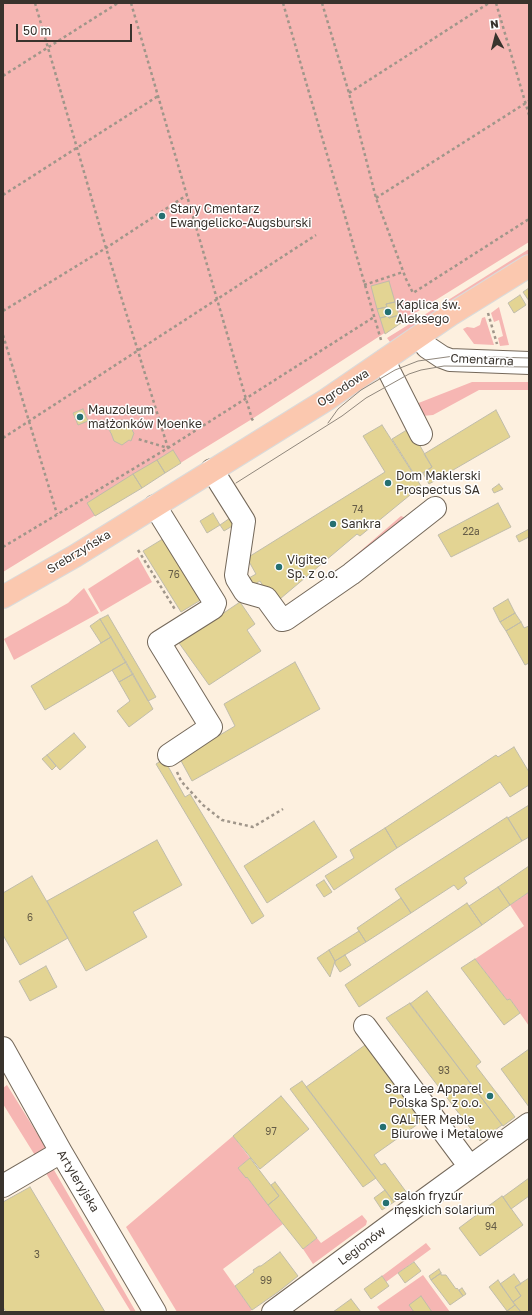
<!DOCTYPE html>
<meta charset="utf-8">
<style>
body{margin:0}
#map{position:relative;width:532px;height:1315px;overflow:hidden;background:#fdf0df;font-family:"Golos Text",sans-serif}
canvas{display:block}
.frame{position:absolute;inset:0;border:4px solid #39332d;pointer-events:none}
.north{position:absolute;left:476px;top:16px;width:40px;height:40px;-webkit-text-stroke:3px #fff;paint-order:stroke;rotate:353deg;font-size:11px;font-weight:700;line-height:16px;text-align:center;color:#39332d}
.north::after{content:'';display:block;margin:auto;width:14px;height:18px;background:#39332d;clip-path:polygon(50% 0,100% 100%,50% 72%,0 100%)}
.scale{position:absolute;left:16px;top:24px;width:116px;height:18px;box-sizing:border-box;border:2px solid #39332d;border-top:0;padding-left:5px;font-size:12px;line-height:14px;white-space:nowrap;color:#39332d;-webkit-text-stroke:3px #fff;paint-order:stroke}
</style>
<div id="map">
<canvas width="532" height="1315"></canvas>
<div class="frame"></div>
<div class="north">N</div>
<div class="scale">50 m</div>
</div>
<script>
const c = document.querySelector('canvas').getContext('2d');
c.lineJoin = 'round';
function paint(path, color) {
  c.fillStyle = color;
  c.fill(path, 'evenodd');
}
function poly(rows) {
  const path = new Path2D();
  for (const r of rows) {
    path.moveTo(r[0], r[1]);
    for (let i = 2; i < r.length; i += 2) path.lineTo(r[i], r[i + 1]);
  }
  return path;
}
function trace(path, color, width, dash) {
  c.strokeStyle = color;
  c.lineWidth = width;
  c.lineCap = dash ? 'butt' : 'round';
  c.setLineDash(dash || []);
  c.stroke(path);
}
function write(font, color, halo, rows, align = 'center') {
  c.font = font + ' "Golos Text",sans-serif';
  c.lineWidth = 3;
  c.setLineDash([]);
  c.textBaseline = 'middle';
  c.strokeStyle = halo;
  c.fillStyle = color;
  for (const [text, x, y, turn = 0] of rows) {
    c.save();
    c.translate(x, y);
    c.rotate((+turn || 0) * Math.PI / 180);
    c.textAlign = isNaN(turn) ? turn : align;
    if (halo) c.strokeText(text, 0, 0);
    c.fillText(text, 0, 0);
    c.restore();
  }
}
const green = poly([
 [3,3,529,3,529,242,423,308,252,419,3,572],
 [529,249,529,257,449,308,445,302],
 [437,307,440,313,394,343,390,342,387,338],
 [499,307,509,345,500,346,498,338,503,336,499,320,494,322,491,313],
 [485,317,494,345,474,344,463,329,467,327,474,328,480,325,482,318],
 [472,382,529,382,529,390,479,390,433,415,422,416,416,404],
 [401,516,406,518,343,566],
 [138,557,152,582,101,612,88,589],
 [84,588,99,613,14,660,4,639,68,603],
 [529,892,529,1026,510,999,507,1000,475,959,524,926,510,905],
 [7,1085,45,1146,45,1150,36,1157,3,1104,3,1088],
 [233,1136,250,1158,238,1168,247,1177,283,1224,223,1269,252,1310,248,1312,177,1312,126,1227],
 [44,1170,54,1170,136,1312,131,1312],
 [362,1215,367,1221,366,1225,313,1264,303,1249,317,1238,321,1243],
 [426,1243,431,1249,386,1282,382,1276],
 [423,1275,450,1312,381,1312,377,1307]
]);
const building = poly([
 [389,281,395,302,386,304,387,307,377,309,371,286,389,281],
 [529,288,529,301,523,292,529,288],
 [520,295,526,305,514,313,508,303,520,295],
 [395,302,399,315,389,318,388,316,380,318,377,309,387,307,386,304,395,302],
 [399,315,401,323,385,334,380,318,388,316,389,318,399,315],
 [83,409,88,421,78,425,73,413,83,409],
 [496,410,510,437,429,484,423,473,432,467,424,454,496,410],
 [122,420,130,423,133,432,134,433,131,441,129,440,122,445,114,441,111,433,110,432,110,430,106,429,108,424,112,425,113,424,114,424,122,420],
 [382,425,421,486,360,536,357,534,274,604,260,581,253,585,249,578,256,574,247,558,385,472,363,436,382,425],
 [410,428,432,467,416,477,392,439,410,428],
 [173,450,181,463,165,473,157,460,173,450],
 [157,460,165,473,142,488,133,474,157,460],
 [133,474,142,488,95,516,87,503,133,474],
 [499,484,503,489,494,493,492,489,499,484],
 [498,503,511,527,451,557,438,535,498,503],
 [213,513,220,525,207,533,200,521,213,513],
 [230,518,234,525,224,531,220,525,230,518],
 [529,529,529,537,519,542,516,536,529,529],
 [166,537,204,598,181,612,143,551,166,537],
 [508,599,515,613,500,622,493,608,508,599],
 [240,602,255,624,247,630,261,651,209,685,179,643,240,602],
 [515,613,521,622,506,631,500,622,515,613],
 [108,615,156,697,148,701,100,619,108,615],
 [100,619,111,637,101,643,90,626,100,619],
 [521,622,524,628,529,626,529,663,525,665,506,631,521,622],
 [111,637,126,662,45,710,31,686,111,637],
 [126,662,133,674,119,682,112,670,126,662],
 [295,662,320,709,192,781,180,759,235,726,224,704,295,662],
 [133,674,153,709,129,727,117,711,130,701,119,682,133,674],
 [74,733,86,747,60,770,47,755,74,733],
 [514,747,529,772,529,785,510,797,500,782,397,848,385,828,496,755,498,757,514,747],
 [47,755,56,766,52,770,42,759,47,755],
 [164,759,185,797,190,794,264,916,252,924,156,764,164,759],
 [529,805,529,837,522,841,508,818,529,805],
 [507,817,522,841,464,878,467,883,458,890,454,885,411,913,395,889,507,817],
 [314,821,337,857,267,903,244,866,314,821],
 [385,828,397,848,334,890,325,876,354,858,350,850,385,828],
 [157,840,182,885,133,912,147,937,86,971,47,901,157,840],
 [529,866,529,892,510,905,498,887,529,866],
 [32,876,68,938,20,965,3,935,3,893,32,876],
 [324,880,332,892,324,897,316,885,324,880],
 [498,887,510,905,482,925,469,906,498,887],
 [401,898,411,913,366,942,357,928,401,898],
 [467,903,482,925,359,1007,345,985,467,903],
 [359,931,366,942,335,961,329,950,359,931],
 [329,950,335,961,330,977,317,958,329,950],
 [345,955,351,965,340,972,335,964,335,961,345,955],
 [475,959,507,1000,510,999,520,1013,504,1025,461,968,475,959],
 [46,966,57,987,30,1001,19,981,46,966],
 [427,991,481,1062,476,1066,515,1117,503,1126,410,1004,427,991],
 [410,1003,502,1125,480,1141,386,1018,410,1003],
 [368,1043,425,1119,374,1155,381,1165,385,1163,407,1193,394,1202,306,1087,368,1043],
 [529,1049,529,1107,501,1069,529,1049],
 [302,1081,376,1178,363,1187,290,1089,302,1081],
 [281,1096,309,1129,260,1169,233,1136,281,1096],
 [250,1158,279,1196,268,1205,247,1177,246,1178,238,1168,250,1158],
 [529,1178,529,1196,511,1209,503,1197,529,1178],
 [275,1182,317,1238,303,1249,268,1205,279,1196,271,1185,275,1182],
 [30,1187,105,1312,6,1312,3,1307,3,1202,30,1187],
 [385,1190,394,1202,382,1210,374,1198,385,1190],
 [502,1196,523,1225,480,1256,459,1228,502,1196],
 [280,1252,298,1276,278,1292,252,1310,235,1286,254,1272,253,1270,259,1266,261,1266,280,1252],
 [414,1262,421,1271,405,1283,398,1273,414,1262],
 [439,1269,441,1273,431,1280,429,1276,439,1269],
 [441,1273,441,1275,446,1275,456,1289,457,1288,463,1296,450,1305,431,1280,441,1273],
 [514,1274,521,1284,515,1287,521,1296,513,1302,500,1284,514,1274],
 [382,1276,389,1286,371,1299,364,1289,382,1276],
 [529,1278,529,1312,521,1312,513,1302,521,1296,515,1287,529,1278],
 [498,1280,515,1305,507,1311,489,1287,498,1280],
 [462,1288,466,1294,463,1296,459,1290,462,1288],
 [421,1296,432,1312,414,1312,409,1305,421,1296],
 [351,1299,361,1312,333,1312,351,1299],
 [515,1305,521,1312,506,1312,507,1311,515,1305]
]);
const path = poly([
 [35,3,106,248,168,448,138,439],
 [131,3,246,399,252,419,254,422],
 [283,3,381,340],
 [322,3,349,93,376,198,406,279,413,293,529,219],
 [496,3,529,115],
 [3,76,118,3],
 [349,93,489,3],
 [3,195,158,96],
 [376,198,529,101],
 [364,285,403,272],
 [3,311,106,248,187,195],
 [488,313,497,344],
 [3,335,57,514],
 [3,438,316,235],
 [3,547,168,448,374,317],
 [138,550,176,611],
 [177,772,181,781,203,805,222,820,253,827,283,809]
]);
const minor = poly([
 [419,337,427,347,442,357,450,360,529,363],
 [384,361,421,434],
 [212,470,244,521,236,575,237,579,245,592,266,598,282,620,286,619,351,574,435,508],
 [155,506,215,603,213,608,159,642,211,727,169,755],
 [365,1026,470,1167],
 [3,1048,61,1152,155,1312],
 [3,1186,61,1152],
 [273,1312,423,1201,529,1124]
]);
const major = poly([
 [3,597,75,556,326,400,450,315,529,266]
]);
const tram = poly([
 [328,423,338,409,361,390,395,370,418,361,454,356,529,358],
 [236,483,342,416,366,398,409,374,421,370,444,366,529,367]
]);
const markers = [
 [162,216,4,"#257071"],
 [388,312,4,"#257071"],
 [80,417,4,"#257071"],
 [388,483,4,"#257071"],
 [333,524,4,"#257071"],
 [279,567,4,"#257071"],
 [490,1096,4,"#257071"],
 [383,1127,4,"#257071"],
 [386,1203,4,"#257071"]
];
const numberNames = [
 ["74",358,510],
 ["22a",471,532],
 ["76",174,575],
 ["6",30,918],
 ["93",444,1071],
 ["97",271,1132],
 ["94",491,1227],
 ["3",37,1255],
 ["99",266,1281]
];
const poiNames = [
 ["Stary Cmentarz",170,209],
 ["Ewangelicko-Augsburski",170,223],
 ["Kaplica św.",396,305],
 ["Aleksego",396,319],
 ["Mauzoleum",88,410],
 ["małżonków Moenke",88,424],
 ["Dom Maklerski",396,476],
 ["Prospectus SA",396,490],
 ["Sankra",341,524],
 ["Vigitec",287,560],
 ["Sp. z o.o.",287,574],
 ["Sara Lee Apparel",482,1089,"right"],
 ["Polska Sp. z o.o.",482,1103,"right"],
 ["GALTER Meble",391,1120],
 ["Biurowe i Metalowe",391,1134],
 ["salon fryzur",394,1196],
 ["męskich solarium",394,1210]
];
const streetNames = [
 ["Cmentarna",482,360,3],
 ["Ogrodowa",343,388,-33],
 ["Srebrzyńska",79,552,-31],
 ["Artyleryjska",78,1181,59],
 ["Legionów",362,1246,-37]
];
paint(green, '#f6b6b3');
paint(building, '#e3d493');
trace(building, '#c0bcaa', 1);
trace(minor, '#74685a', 24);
trace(major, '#dbdad9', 24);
trace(path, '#a0968a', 2.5, [3, 3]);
trace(minor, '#fff', 22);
trace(major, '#fbc8af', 22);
trace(tram, '#90877c', 1);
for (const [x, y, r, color] of markers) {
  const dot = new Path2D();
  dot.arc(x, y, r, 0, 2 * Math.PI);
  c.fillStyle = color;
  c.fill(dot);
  trace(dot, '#fff', 1.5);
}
write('10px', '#645b46', null, numberNames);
write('12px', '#39332d', '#fff', poiNames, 'left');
write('12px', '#39332d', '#fff', streetNames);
</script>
